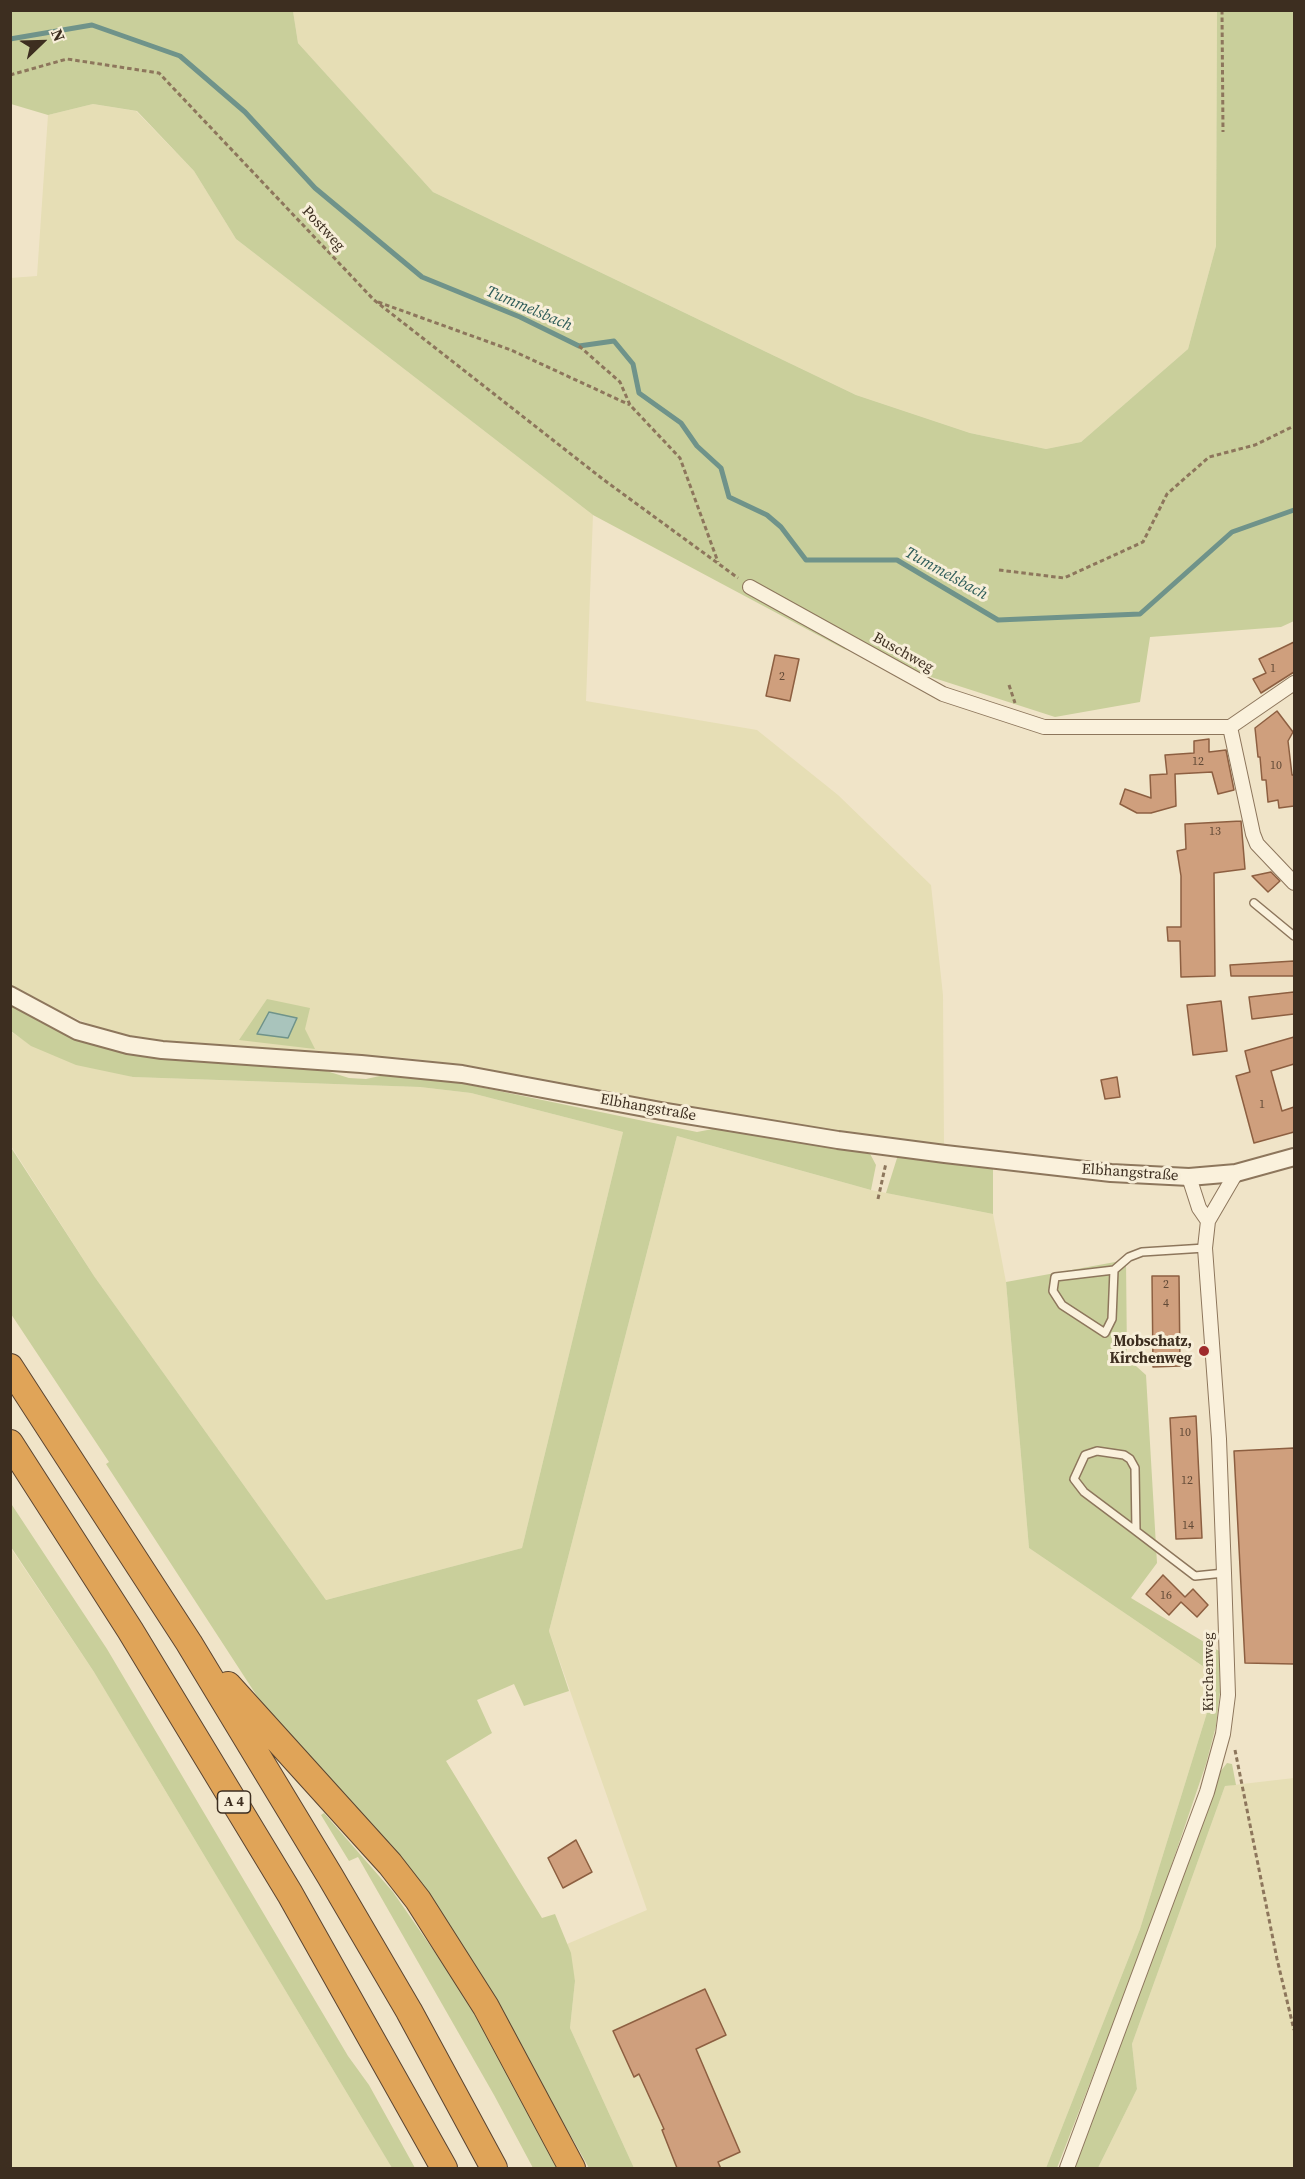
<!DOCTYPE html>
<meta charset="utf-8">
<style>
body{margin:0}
#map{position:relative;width:1305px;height:2179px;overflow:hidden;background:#f0e4c8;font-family:"Source Serif 4",serif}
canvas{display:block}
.frame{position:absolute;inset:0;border:12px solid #3d2e20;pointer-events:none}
.north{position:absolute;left:12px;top:12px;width:60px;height:60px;-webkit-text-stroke:4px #f7eed8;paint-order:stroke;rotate:67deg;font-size:16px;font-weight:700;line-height:24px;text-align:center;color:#3d2e20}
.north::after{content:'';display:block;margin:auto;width:21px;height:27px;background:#3d2e20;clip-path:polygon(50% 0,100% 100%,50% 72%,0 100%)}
</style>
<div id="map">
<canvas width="1305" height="2179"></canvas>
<div class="frame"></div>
<div class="north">N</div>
</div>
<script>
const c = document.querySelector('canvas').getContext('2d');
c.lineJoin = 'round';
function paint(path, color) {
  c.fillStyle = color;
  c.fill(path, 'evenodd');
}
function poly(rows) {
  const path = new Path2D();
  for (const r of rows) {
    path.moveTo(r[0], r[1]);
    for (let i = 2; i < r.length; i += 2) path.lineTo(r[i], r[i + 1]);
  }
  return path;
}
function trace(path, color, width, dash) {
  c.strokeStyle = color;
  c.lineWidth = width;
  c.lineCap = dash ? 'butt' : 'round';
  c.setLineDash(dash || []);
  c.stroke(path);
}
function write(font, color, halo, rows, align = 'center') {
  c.font = font + ' "Source Serif 4",serif';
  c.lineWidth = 6;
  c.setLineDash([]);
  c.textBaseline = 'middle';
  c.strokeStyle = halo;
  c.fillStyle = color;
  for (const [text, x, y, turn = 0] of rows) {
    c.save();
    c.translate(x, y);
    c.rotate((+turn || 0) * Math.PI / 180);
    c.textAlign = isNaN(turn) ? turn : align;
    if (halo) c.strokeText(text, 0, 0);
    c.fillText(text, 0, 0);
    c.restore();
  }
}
const farmland = poly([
 [293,11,1217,11,1216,246,1188,349,1081,442,1046,449,970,433,856,395,433,192,298,43],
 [93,104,136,111,194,171,236,239,593,515,586,701,757,730,838,795,931,885,943,995,944,1146,836,1133,455,1064,405,1058,165,1043,128,1037,98,1028,41,1003,11,985,10,278,37,276,48,115],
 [10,1031,31,1045,133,1077,420,1087,471,1093,623,1132,522,1548,326,1600,94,1276,11,1146],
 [677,1136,871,1190,993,1214,1006,1282,1029,1548,1207,1669,1214,1690,1140,1929,1046,2168,634,2168,570,2028,575,1981,567,1944,647,1910,549,1631],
 [10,1547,94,1672,392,2168,11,2168],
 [1294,1778,1294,2168,1098,2168,1137,2089,1132,2044,1225,1786]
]);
const green = poly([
 [10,11,293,11,298,43,433,192,856,395,970,433,1046,449,1081,442,1188,349,1216,246,1217,11,1294,11,1294,621,1281,627,1150,637,1140,702,1055,717,844,649,593,515,236,239,194,171,137,111,93,104,48,115,11,104],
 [267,999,310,1008,305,1029,315,1049,239,1040],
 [11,1003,40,1022,80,1039,161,1059,317,1068,349,1078,366,1079,389,1074,431,1077,697,1132,718,1128,868,1150,876,1165,871,1190,677,1136,549,1631,569,1691,524,1706,514,1684,477,1700,492,1733,446,1761,542,1918,555,1914,571,1953,575,1981,570,2028,634,2168,589,2168,467,1953,465,1954,268,1713,106,1464,109,1462,11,1314,10,1146,94,1276,326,1600,522,1548,623,1132,471,1093,420,1087,133,1077,76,1065,31,1046,11,1031],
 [898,1155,993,1166,993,1214,886,1193],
 [1126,1260,1127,1358,1146,1375,1157,1563,1131,1598,1219,1651,1220,1692,1216,1726,1206,1764,1149,1931,1057,2168,1046,2168,1140,1929,1214,1690,1207,1669,1029,1548,1006,1282],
 [10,1502,107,1649,348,2056,369,2085,415,2168,392,2168,94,1672,11,1547],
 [1227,1763,1232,1764,1236,1785,1225,1786,1132,2044,1137,2089,1098,2168,1075,2168,1220,1772],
 [324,1813,393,1892,477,2013,560,2168,533,2168,494,2095,358,1857,349,1861,321,1815]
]);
const water = poly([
 [269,1012,297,1018,288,1038,257,1034,269,1012]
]);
const stream = poly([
 [10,39,92,25,180,56,245,112,315,188,422,277,520,317,579,346,614,341,633,364,639,393,681,423,697,446,721,468,729,497,767,515,781,527,806,560,897,560,998,620,1140,614,1232,532,1294,510]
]);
const building = poly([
 [1294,642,1294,672,1261,693,1253,679,1266,673,1259,659,1294,642],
 [775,655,799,659,790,701,766,696,775,655],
 [1277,711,1293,732,1288,741,1292,775,1294,775,1294,806,1279,808,1278,800,1268,802,1266,780,1262,780,1260,757,1258,757,1255,728,1277,711],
 [1209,739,1209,752,1226,750,1234,790,1218,794,1212,772,1175,774,1176,806,1151,813,1137,813,1120,804,1125,789,1151,798,1150,775,1167,774,1165,755,1194,753,1194,741,1209,739],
 [1241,821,1245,869,1214,873,1215,976,1181,977,1180,941,1168,941,1167,927,1181,927,1181,876,1177,851,1186,849,1185,824,1241,821],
 [1271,872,1280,881,1268,892,1252,876,1271,872],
 [1294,961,1294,976,1231,976,1230,965,1294,961],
 [1294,992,1294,1014,1252,1019,1249,997,1294,992],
 [1221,1001,1227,1051,1193,1055,1187,1005,1221,1001],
 [1294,1037,1294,1064,1271,1071,1282,1111,1294,1107,1294,1132,1254,1143,1236,1076,1250,1072,1245,1051,1294,1037],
 [1117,1077,1120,1097,1105,1099,1101,1080,1117,1077],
 [1152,1276,1179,1276,1180,1366,1153,1367,1152,1276],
 [1196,1416,1202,1538,1176,1539,1170,1418,1196,1416],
 [1294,1448,1294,1664,1245,1663,1234,1451,1294,1448],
 [1163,1575,1185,1597,1193,1589,1208,1605,1197,1617,1181,1602,1169,1615,1146,1594,1163,1575],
 [576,1840,592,1872,563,1888,548,1858,576,1840],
 [705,1989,726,2035,696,2049,740,2152,718,2162,721,2169,677,2168,662,2130,664,2129,639,2074,634,2077,613,2031,705,1989]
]);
const path = poly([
 [1222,10,1223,132],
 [10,75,67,59,159,73,374,300,604,480,738,578],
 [378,302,511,350,630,405],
 [579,346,620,382,630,405,680,458,718,562],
 [999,570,1064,578,1143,542,1167,494,1209,457,1255,445,1294,426],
 [1009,685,1015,703],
 [878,1199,886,1163],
 [1235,1750,1277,1959,1294,2030]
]);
const service = poly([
 [1254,903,1294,936],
 [1114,1270,1112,1319,1105,1333,1062,1305,1053,1291,1055,1277,1114,1270,1129,1257,1142,1252,1205,1248],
 [1136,1531,1084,1492,1074,1479,1085,1455,1097,1451,1124,1455,1130,1459,1135,1468,1136,1531,1195,1576,1224,1573]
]);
const minor = poly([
 [750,587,943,694,1044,727,1230,727,1294,683],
 [1230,727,1253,834,1257,844,1294,883],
 [1189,1177,1199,1208,1208,1221],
 [1067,2168,1207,1792,1223,1734,1228,1695,1224,1573,1219,1439,1205,1248,1208,1221,1236,1173]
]);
const tertiary = poly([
 [10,995,77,1031,128,1045,162,1050,361,1064,462,1074,661,1111,838,1140,945,1154,1111,1173,1189,1177,1236,1173,1294,1157]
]);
const motorway = poly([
 [10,1367,189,1643,330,1876,409,2011,494,2168],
 [10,1443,130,1630,290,1894,444,2168],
 [228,1685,390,1864,418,1900,486,2007,572,2168]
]);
const markers = [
 [1204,1351,6,"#9e2a2b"]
];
const numberNames = [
 ["1",1273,669],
 ["2",782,677],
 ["12",1198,762],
 ["10",1276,766],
 ["13",1215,832],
 ["1",1262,1105],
 ["2",1166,1285],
 ["4",1166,1304],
 ["10",1185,1433],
 ["12",1187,1481],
 ["14",1188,1526],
 ["16",1166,1596]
];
const shields = [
 [234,1802,33]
];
const shieldNames = [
 ["A 4",234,1802]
];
const streetNames = [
 ["Postweg",323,229,47],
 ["Buschweg",903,653,29],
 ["Elbhangstraße",648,1108,10],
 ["Elbhangstraße",1130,1173,4],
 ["Kirchenweg",1209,1672,-90]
];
const poiNames = [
 ["Mobschatz,",1192,1342],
 ["Kirchenweg",1192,1359]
];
const waterNames = [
 ["Tummelsbach",529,309,23],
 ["Tummelsbach",946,574,29]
];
paint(farmland, '#e6deb5');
paint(green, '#c9cf9b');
paint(water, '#a9c4bc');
trace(water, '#6f938a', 1.5);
trace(stream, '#6f938a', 5);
paint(building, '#cf9f7d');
trace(building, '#8d5f41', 1.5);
trace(service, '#8d765c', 10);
trace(minor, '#8d765c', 16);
trace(tertiary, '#8d765c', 20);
trace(motorway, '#5b4430', 28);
trace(path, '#8d765c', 3, [4.5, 3]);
trace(service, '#faf1dc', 7);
trace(minor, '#faf1dc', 14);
trace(tertiary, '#faf1dc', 16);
trace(motorway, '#e0a458', 26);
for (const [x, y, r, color] of markers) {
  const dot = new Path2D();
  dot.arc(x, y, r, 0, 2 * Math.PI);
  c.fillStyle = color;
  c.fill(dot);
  trace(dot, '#f7eed8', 2);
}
write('12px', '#624a37', null, numberNames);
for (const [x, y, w] of shields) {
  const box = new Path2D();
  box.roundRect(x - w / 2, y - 11, w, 22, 4.5);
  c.fillStyle = '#f7eed8';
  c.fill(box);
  trace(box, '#3d2e20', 1.5);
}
write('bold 14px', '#3d2e20', null, shieldNames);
write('15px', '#3d2e20', '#f7eed8', streetNames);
write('bold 15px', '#3d2e20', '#f7eed8', poiNames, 'right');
write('italic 16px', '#2f5d5a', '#f7eed8', waterNames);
</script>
